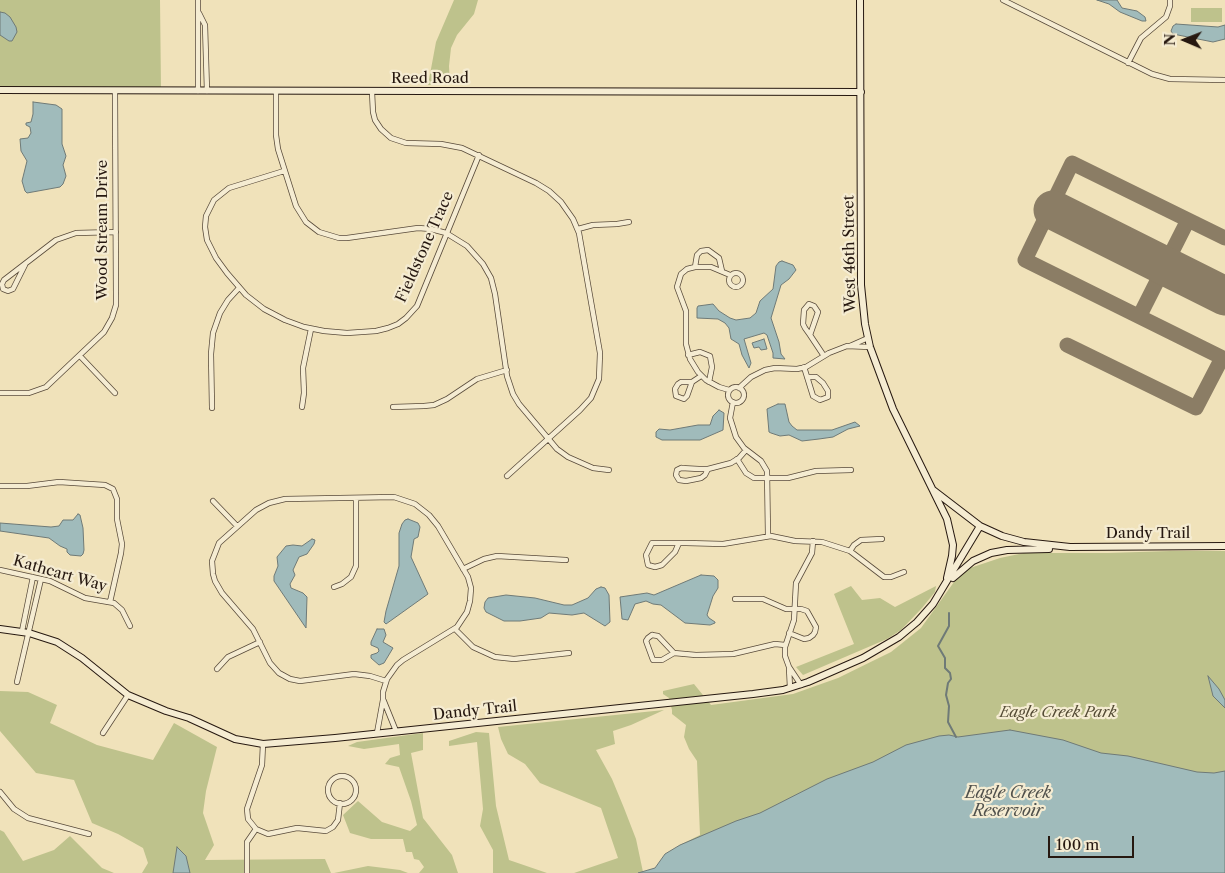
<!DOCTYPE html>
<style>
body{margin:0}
#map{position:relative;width:1225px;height:873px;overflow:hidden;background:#f0e2ba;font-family:"Libre Caslon Text",serif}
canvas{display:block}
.north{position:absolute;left:1160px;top:15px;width:50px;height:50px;-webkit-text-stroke:4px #f5ecd2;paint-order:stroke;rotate:271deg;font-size:14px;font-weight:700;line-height:20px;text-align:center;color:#261810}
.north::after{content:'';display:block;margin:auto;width:18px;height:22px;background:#261810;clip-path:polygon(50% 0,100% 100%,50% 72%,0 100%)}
.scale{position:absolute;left:1048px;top:836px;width:86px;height:22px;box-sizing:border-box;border:2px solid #261810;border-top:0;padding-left:6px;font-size:15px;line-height:18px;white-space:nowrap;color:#261810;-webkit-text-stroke:4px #f5ecd2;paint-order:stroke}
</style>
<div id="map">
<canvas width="1225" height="873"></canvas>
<div class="north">N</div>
<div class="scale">100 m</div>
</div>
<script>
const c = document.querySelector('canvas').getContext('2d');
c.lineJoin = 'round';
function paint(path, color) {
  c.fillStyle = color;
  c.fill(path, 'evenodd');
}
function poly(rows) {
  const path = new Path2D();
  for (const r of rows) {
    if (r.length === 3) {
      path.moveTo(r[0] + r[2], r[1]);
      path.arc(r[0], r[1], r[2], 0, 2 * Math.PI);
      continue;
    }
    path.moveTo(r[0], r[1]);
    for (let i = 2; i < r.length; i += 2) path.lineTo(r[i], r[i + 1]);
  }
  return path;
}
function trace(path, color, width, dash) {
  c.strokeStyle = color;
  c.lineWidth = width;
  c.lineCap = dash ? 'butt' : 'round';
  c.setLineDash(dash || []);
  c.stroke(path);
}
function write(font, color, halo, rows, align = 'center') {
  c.font = font + ' "Libre Caslon Text",serif';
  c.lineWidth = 4.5;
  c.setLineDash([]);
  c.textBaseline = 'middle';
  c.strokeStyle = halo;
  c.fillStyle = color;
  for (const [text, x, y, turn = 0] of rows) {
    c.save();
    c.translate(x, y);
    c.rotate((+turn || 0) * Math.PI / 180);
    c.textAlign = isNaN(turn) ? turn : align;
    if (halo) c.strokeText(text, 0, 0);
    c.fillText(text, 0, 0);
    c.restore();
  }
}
const green = poly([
 [0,0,160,0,161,90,0,89],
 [454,0,478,0,474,14,457,35,451,48,449,66,450,85,428,85,436,42],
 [1191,8,1222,8,1222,22,1191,22],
 [1170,551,1225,551,1225,873,644,873,656,868,680,845,700,835,697,761,689,749,684,737,686,725,672,714,672,710,669,698,663,694,663,691,694,684,711,705,793,694,838,678,891,652,921,628,954,582,967,569,1000,558,1024,553,1108,553],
 [851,586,862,600,880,598,895,607,936,586,935,592,922,608,901,630,887,639,803,675,796,667,854,644,834,594],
 [0,691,28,692,57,705,50,723,97,745,153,760,174,723,217,747,206,791,203,813,214,845,205,860,325,859,331,873,142,873,148,863,143,848,118,834,92,823,74,780,36,773,0,731],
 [664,710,631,725,613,731,615,744,596,750,612,779,624,808,636,839,643,872,638,873,574,873,618,858,601,808,540,783,525,764,508,754,501,739,498,727],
 [476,732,489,733,496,806,509,860,547,873,493,873,493,850,480,826,483,809,477,742,449,746,449,741],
 [423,733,423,750,411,753,423,818,452,855,458,873,419,873,424,867,419,860,414,859,412,852,406,852,403,839,371,839,350,833,343,815,358,801,382,822,410,831,417,825,411,801,399,767,385,764,390,758,400,755,399,744,364,749,348,746,357,742],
 [0,830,4,832,23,861,54,850,70,836,102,868,114,873,0,873],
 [368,866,400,870,408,873,334,873]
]);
const water = poly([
 [1097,0,1117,0,1122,8,1137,11,1145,17,1146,21,1142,21,1120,12,1109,4,1097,0],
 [0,12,5,13,10,17,16,27,17,32,12,41,9,41,0,35,0,12],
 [1176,24,1218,27,1225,25,1225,39,1213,42,1173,34,1171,31,1173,26,1176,24],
 [33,102,56,105,62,109,62,144,66,156,63,165,66,176,63,184,60,187,27,193,25,191,22,181,27,161,21,151,20,139,28,138,31,133,30,127,26,125,26,123,31,122,33,114,33,102],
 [782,261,793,265,796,270,789,279,781,285,771,318,779,342,781,354,785,359,773,358,773,353,767,335,764,333,744,339,751,363,749,368,742,355,739,344,731,339,729,328,725,323,718,319,697,318,697,308,698,306,713,304,719,311,730,318,736,320,750,318,756,313,760,301,773,289,776,266,779,262,782,261],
 [764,339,767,349,761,350,759,347,754,348,752,343,764,339],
 [778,404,785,404,789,422,792,426,797,430,832,430,855,422,860,426,848,429,833,437,819,439,802,441,789,435,780,436,771,433,769,432,767,409,778,404],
 [719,410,724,413,723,430,700,440,662,440,656,437,656,432,659,429,670,430,698,425,710,425,713,416,719,410],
 [78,514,80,515,83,528,84,550,83,554,81,556,70,555,67,552,67,549,60,546,49,538,0,531,0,523,51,527,59,526,63,520,73,520,78,514],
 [408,519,418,523,420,527,418,537,414,539,411,557,428,594,386,624,384,622,386,611,399,566,399,533,402,524,405,520,408,519],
 [312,539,315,540,314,544,307,554,299,557,293,570,295,575,290,584,291,588,303,593,307,597,306,628,274,581,274,576,278,566,277,557,286,546,293,545,302,546,312,539],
 [701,575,714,576,718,580,718,588,713,596,707,615,709,618,715,622,715,623,710,625,685,623,661,605,653,604,646,601,635,604,628,620,622,619,620,597,647,593,654,595,701,575],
 [601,587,605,588,609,595,610,622,605,626,584,613,572,615,549,613,541,618,520,621,504,621,486,612,484,608,485,602,488,598,506,595,535,598,564,605,572,605,588,598,596,589,601,587],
 [377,629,384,629,386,635,383,642,393,648,384,663,379,665,371,658,371,655,377,653,379,651,378,648,371,645,371,642,377,629],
 [1208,676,1219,689,1225,700,1225,708,1213,696,1208,676],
 [1010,730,1063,740,1101,753,1128,756,1197,772,1214,773,1225,771,1225,873,638,873,655,868,665,854,680,845,736,821,760,813,827,779,873,762,906,745,939,736,949,735,958,737,1010,730],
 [177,847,186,856,190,873,173,873,177,847]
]);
const stream = poly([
 [949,613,949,626,938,646,945,658,945,668,950,673,951,679,948,683,946,695,949,706,948,722,956,737]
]);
const taxiway = poly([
 [1225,238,1072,163,1025,260,1225,359],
 [1141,313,1188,220],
 [1067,345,1196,408,1222,358]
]);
const runway = poly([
 [1053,210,1225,296]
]);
const street = poly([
 [1003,0,1152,74,1170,79,1225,80],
 [199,13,205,25,207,91],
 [1128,63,1141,38,1166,17,1170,6,1170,0],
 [198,91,198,0],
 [276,92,276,135,278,149,296,206,306,222,319,232,339,238,347,238,418,228,431,229,446,233,467,246,483,264,491,278,495,294,507,376,513,394,519,404,557,449,568,457,593,468,609,470],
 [372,92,373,112,375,120,381,129,391,138,406,143,441,144,462,148,536,183,549,191,561,202,573,219,579,233,600,353,599,379,591,398,580,410,507,476],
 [284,171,229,188,214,200,206,216,205,227,207,240,216,258,227,273,246,295,264,309,285,320,304,327,324,331,347,333,376,331,388,328,398,324,406,318,417,306,479,155],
 [578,229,593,225,617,224,629,222],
 [25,265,13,289,8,291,3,289,2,284,4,280,56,240,76,233,116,232],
 [695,267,697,255,701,251,708,250,719,258,722,271],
 [736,280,7],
 [810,335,818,312,814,306,809,304,804,310,803,324,805,328,810,335,824,356],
 [850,346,868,338],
 [688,355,700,352,710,356,712,367,709,382],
 [80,356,115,393],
 [804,367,813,396,820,400,828,397,828,391,823,383,816,377,807,377],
 [692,382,681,382,678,384,675,389,676,396,684,399,687,396,692,382,701,376],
 [736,395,8],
 [739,388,751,377,765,370,775,368,797,369,806,367,829,353,847,346,870,347],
 [729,390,719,387,706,380,698,372,690,359,686,344,686,311,677,287,681,274,687,269,695,267,711,267,730,275],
 [0,393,29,393,46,387,104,332,112,318,116,305,116,297,115,91],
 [733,402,730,418,736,437,744,448,761,461,767,471,768,536],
 [302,407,304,393,303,368,311,329],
 [393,407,424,406,434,405,447,399,477,379,507,370],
 [212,408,211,354,213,333,220,313,228,300,239,288],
 [737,459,746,473,754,478,788,478,816,471,851,470],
 [681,468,699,469,708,469,705,475,701,478,686,481,679,480,676,475,677,470,681,468],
 [708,469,731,463,739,458,746,450],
 [0,486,27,486,59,482,105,485,113,489,117,499,117,519,122,544,121,553,110,602],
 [213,501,237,526],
 [679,543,675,552,662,565,655,567,648,565,646,555,652,543,686,543,723,544,771,536,795,541,822,542,850,551,884,577,891,577,904,572],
 [850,551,854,545,861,540,882,539],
 [463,569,484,559,497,556,566,560],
 [0,570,50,581,85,598,114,603,122,610,130,626],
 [334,587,342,584,351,577,356,566,356,498],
 [735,599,763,599,786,609,801,609,807,611,816,627,815,632,813,635,809,638,804,639,789,633],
 [455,629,473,647,495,657,514,659,569,653],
 [22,631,33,577],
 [652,635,658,636,674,653,662,660,653,660,646,641,648,638,652,635],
 [674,653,696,655,733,654,775,644,785,645],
 [789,668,790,688],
 [217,669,228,657,260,642],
 [386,681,370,676,354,674,300,681,290,679,279,673,270,663,253,629,222,593,215,581,213,574,212,561,219,543,256,510,269,503,285,499,394,497,415,504,429,515,438,526,468,577,471,588,470,601,467,612,457,627,403,660,397,665,387,679,383,692,383,699,396,731],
 [17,682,41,579],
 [801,685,789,667,785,656,785,647,794,620,796,583,812,553,813,541],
 [103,733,128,695],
 [377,733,383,700],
 [263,744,262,765,247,809,248,819,256,829,268,834,297,828,326,831,333,827,338,820,340,803],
 [342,790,14],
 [0,792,14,809,28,818,89,834],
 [247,873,247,842,256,829]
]);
const secondary = poly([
 [860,0,861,285,865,324,870,347,893,409,947,519,953,545,952,556,947,578],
 [0,90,861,92],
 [933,490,980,526,1002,536,1024,542,1070,547,1225,546],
 [953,578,973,561,991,553,1007,550,1049,549],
 [0,629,29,633,57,642,82,658,128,695,166,711,189,718,235,739,263,744,335,738,753,694,783,690,808,682,863,658,899,637,917,622,933,604,980,526]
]);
const streetNames = [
 ["Reed Road",430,79],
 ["Wood Stream Drive",103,230,-90],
 ["Fieldstone Trace",425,247,-66],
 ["West 46th Street",850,254,-91],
 ["Dandy Trail",1148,534],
 ["Kathcart Way",60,574,16],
 ["Dandy Trail",475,711,-6]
];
const parkNames = [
 ["Eagle Creek Park",1058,713]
];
const waterNames = [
 ["Eagle Creek",1008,793],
 ["Reservoir",1008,811]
];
paint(green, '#bec28c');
paint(water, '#a0bbbb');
trace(water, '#6f7a77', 1);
trace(stream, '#6f7a77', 2);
trace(taxiway, '#8b7d65', 15);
trace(runway, '#8b7d65', 39);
trace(street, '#584a3a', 6);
trace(secondary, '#261810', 8);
trace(street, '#f5ecd2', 4.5);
trace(secondary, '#f5ecd2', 6);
write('15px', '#261810', '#f5ecd2', streetNames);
write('italic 15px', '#544b35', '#f5ecd2', parkNames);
write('italic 16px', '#51514c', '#f5ecd2', waterNames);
</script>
